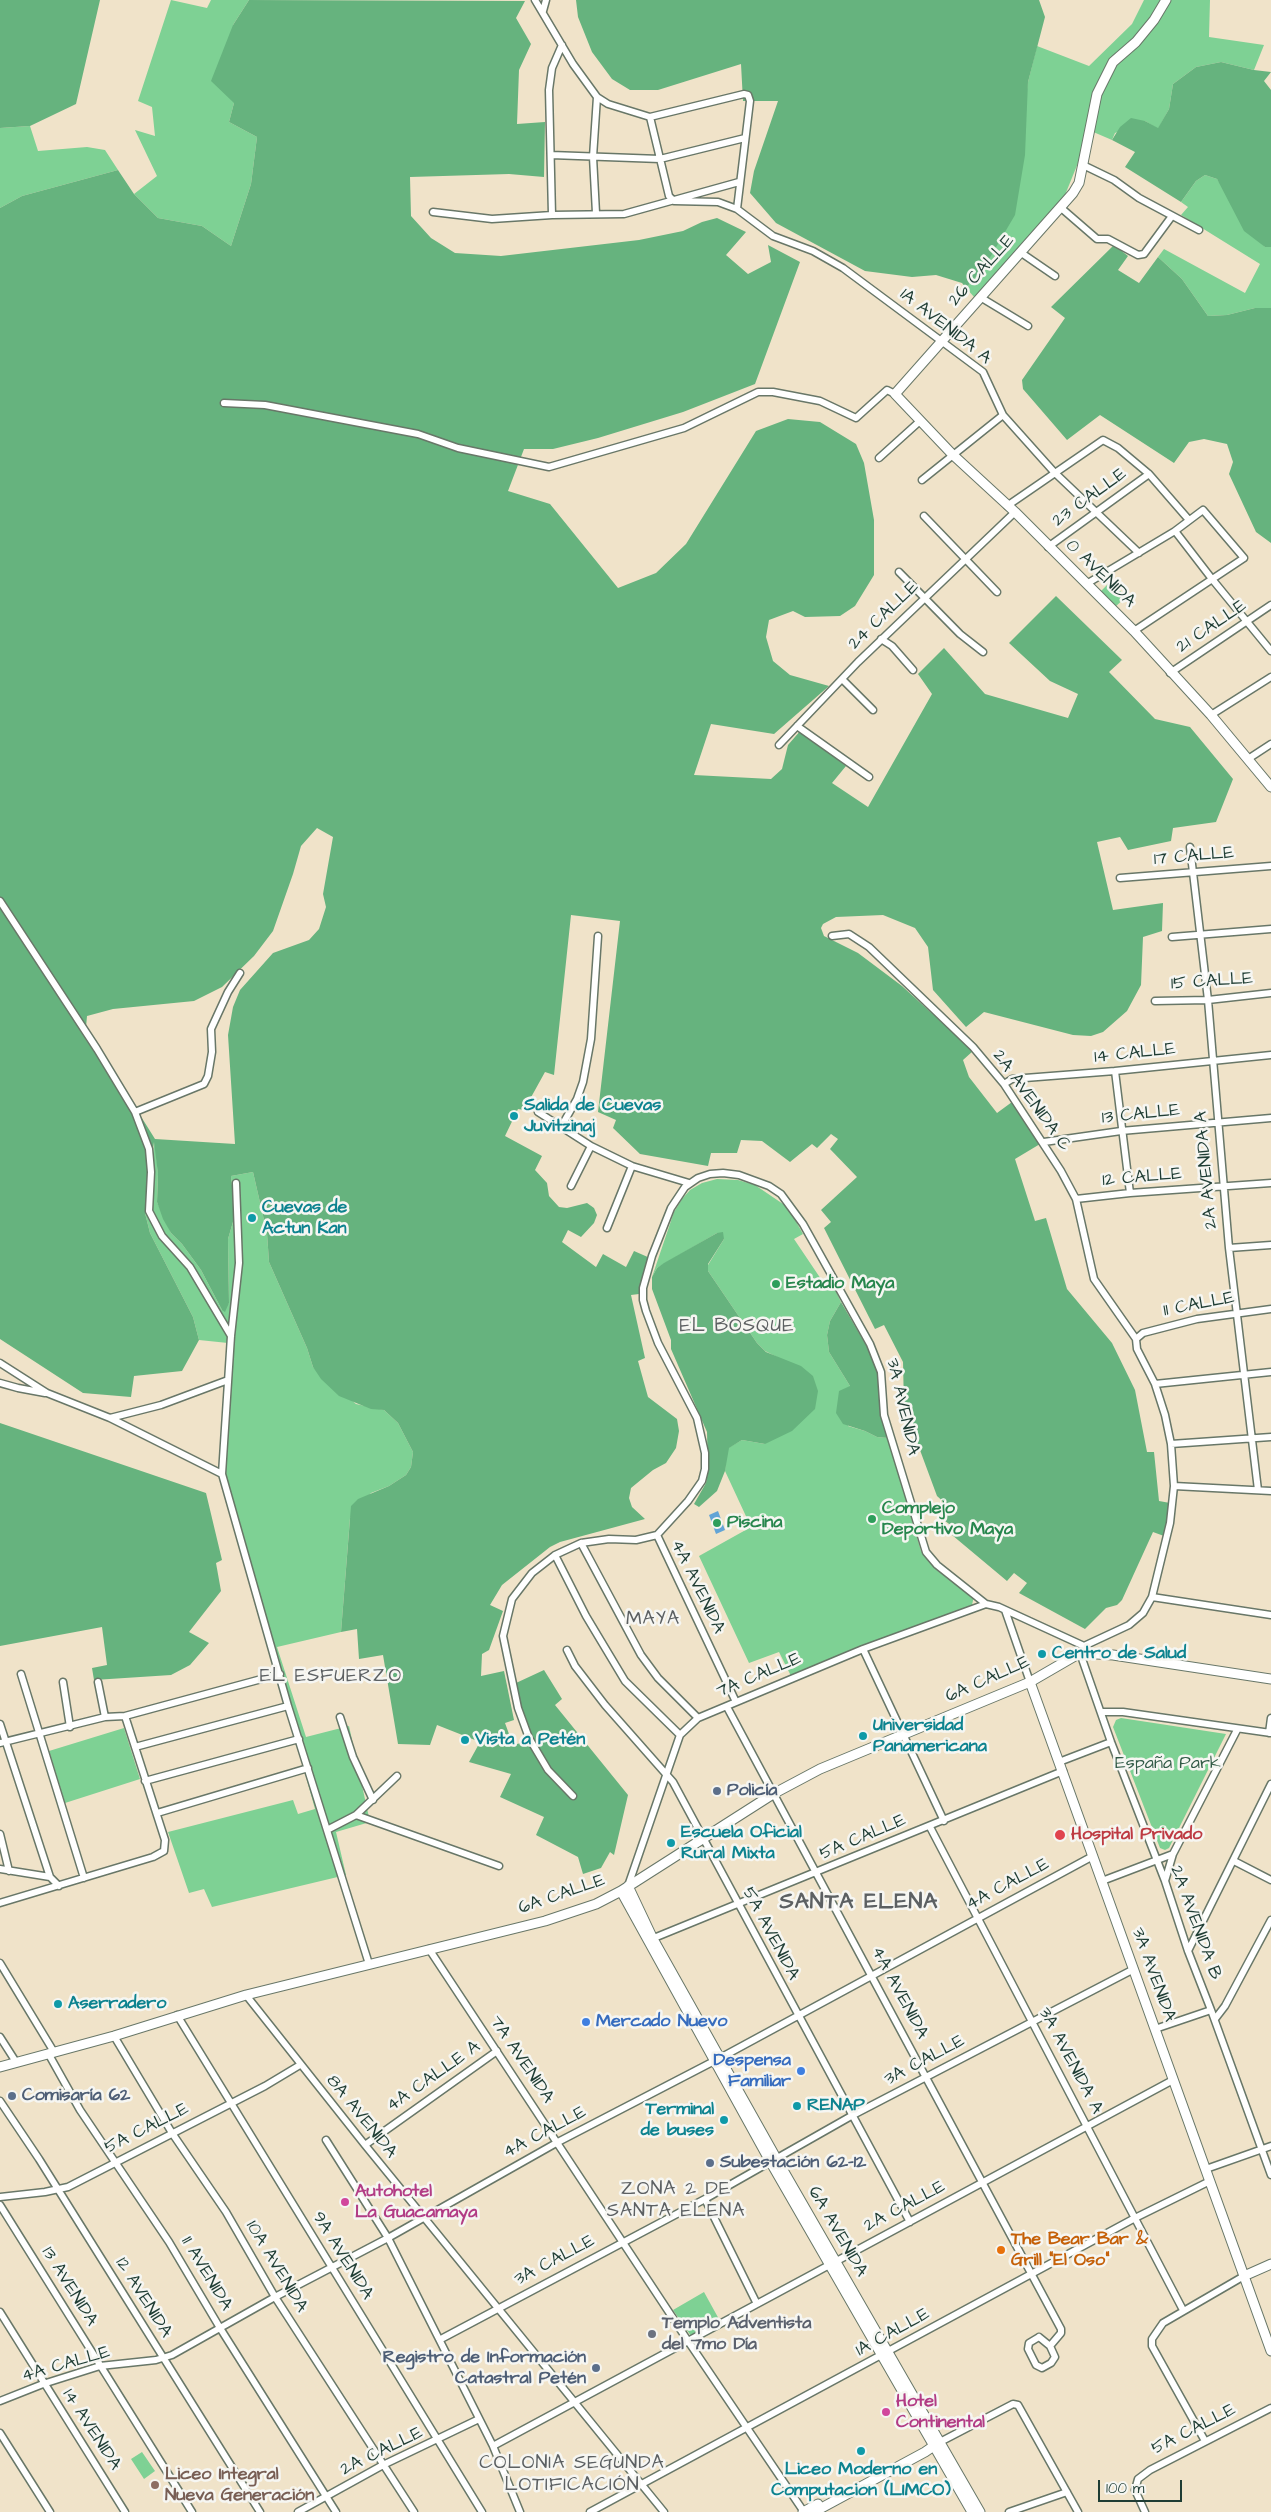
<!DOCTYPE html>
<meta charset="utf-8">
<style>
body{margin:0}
#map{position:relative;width:1271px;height:2512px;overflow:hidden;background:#f0e3c9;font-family:"Architects Daughter",sans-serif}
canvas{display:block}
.scale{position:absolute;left:1098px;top:2480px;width:84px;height:22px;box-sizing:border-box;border:2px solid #1f3d34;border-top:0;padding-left:6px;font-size:15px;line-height:18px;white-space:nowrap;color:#1f3d34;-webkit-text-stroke:4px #f6f6f2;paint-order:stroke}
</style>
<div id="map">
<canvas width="1271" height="2512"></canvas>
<div class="scale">100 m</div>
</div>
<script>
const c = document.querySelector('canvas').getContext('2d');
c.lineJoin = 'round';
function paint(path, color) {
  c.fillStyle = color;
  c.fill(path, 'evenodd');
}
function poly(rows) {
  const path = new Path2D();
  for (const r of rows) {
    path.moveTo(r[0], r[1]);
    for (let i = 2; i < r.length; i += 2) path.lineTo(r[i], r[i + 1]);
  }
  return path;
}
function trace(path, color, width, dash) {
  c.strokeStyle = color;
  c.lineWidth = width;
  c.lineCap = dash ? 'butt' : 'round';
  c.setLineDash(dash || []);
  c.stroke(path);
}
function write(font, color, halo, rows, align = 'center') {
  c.font = font + ' "Architects Daughter",sans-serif';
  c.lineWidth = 5;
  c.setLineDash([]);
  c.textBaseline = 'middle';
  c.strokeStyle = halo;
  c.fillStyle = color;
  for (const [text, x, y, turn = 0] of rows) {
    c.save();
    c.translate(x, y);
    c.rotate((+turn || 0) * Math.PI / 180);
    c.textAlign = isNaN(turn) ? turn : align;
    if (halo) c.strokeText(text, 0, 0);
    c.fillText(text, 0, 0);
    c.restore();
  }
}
const green = poly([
 [171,0,207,8,211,0,249,0,233,25,234,103,229,122,257,137,251,184,231,246,202,226,158,218,134,194,157,176,135,130,155,136,152,107,138,101],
 [1144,0,1210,0,1209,37,1264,45,1254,70,1221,62,1196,67,1173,84,1169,109,1158,129,1145,121,1115,133,1112,140,1091,131,1065,195,1039,229,975,298,966,288,985,266,1025,105,1028,82,1037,46,1089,66,1132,24],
 [30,126,38,151,87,147,105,150,118,170,22,196,0,208,0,128],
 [1205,175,1217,179,1265,247,1271,247,1271,308,1255,308,1227,315,1208,316,1182,279,1158,257,1164,249,1245,293,1260,264,1181,215,1188,207,1181,202,1196,181],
 [1111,581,1126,597,1115,607,1101,591],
 [155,1139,158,1174,157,1202,171,1233,182,1244,201,1270,222,1310,229,1303,228,1239,235,1215,231,1176,253,1172,267,1233,269,1262,307,1348,313,1367,356,1404,384,1410,398,1423,413,1452,411,1467,406,1475,389,1486,371,1493,350,1518,341,1632,277,1647,306,1737,349,1726,370,1822,336,1832,346,1875,212,1907,204,1889,189,1893,168,1832,293,1800,298,1814,315,1809,224,1484,228,1343,199,1340,193,1317,150,1233,145,1213],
 [717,1179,738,1180,755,1185,786,1206,793,1216,803,1234,794,1239,827,1288,833,1285,841,1302,830,1321,827,1335,829,1352,850,1386,848,1426,865,1431,877,1437,888,1438,921,1551,938,1571,974,1596,972,1605,791,1676,779,1652,749,1663,699,1556,751,1527,725,1471,726,1456,728,1448,742,1440,765,1444,777,1357,765,1351,757,1343,708,1271,708,1265,724,1239,717,1233,657,1268,652,1277,674,1212,682,1199,690,1190,702,1183],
 [1121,1718,1226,1734,1169,1848,1165,1850,1160,1848,1113,1727,1116,1720],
 [124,1728,140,1779,65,1803,49,1751],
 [704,2292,720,2321,691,2336,673,2310],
 [142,2452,155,2471,144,2479,131,2459]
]);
const forest = poly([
 [0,0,100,0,76,104,30,126,0,128],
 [249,0,525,1,516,18,531,44,519,70,517,124,545,122,544,177,509,174,410,177,411,216,431,238,455,253,501,256,639,240,683,231,702,222,717,218,746,232,726,255,748,274,771,262,768,245,800,262,755,384,683,412,598,438,553,449,524,449,508,491,550,504,618,588,656,573,686,544,756,431,788,419,820,422,856,444,864,463,874,520,874,575,855,606,840,616,805,617,793,611,769,620,766,637,773,661,790,675,829,686,774,734,711,724,694,775,771,779,782,769,788,745,801,730,846,766,832,783,868,807,932,694,918,674,944,648,985,694,1068,718,1078,694,1050,681,1009,643,1056,596,1122,660,1109,672,1155,719,1190,727,1233,779,1216,822,1173,828,1171,841,1128,850,1120,837,1097,842,1113,910,1163,903,1162,931,1143,937,1141,985,1127,1011,1103,1032,1091,1036,1073,1035,984,1012,966,1027,933,990,928,947,915,928,883,915,836,917,823,924,821,928,824,936,858,953,902,986,973,1051,963,1060,969,1077,997,1113,1012,1102,1040,1144,1015,1159,1035,1221,1046,1218,1067,1289,1112,1343,1135,1390,1147,1452,1154,1452,1159,1501,1170,1503,1164,1536,1153,1532,1122,1600,1117,1605,1106,1608,1085,1629,1019,1593,1027,1583,1014,1573,1007,1581,952,1535,956,1529,941,1518,948,1506,937,1496,904,1407,903,1362,884,1325,875,1329,824,1228,831,1222,821,1210,857,1177,830,1149,838,1139,831,1134,817,1148,812,1144,790,1162,762,1141,741,1140,737,1153,711,1153,708,1166,640,1154,613,1128,616,1120,598,1112,620,921,571,915,554,1075,545,1072,524,1110,518,1109,505,1136,542,1156,535,1170,547,1183,549,1196,559,1207,567,1208,587,1203,594,1208,597,1215,594,1223,581,1237,568,1230,562,1242,596,1267,603,1254,626,1267,634,1251,650,1258,639,1294,631,1295,645,1358,638,1361,648,1397,677,1419,679,1431,676,1448,666,1463,653,1470,631,1488,629,1498,632,1507,645,1519,560,1542,550,1547,502,1585,490,1605,503,1611,489,1650,482,1654,481,1676,504,1671,514,1720,505,1723,513,1745,529,1741,516,1683,544,1670,562,1699,555,1705,628,1795,614,1855,610,1852,601,1868,583,1874,578,1857,536,1835,544,1817,500,1797,511,1774,469,1762,480,1742,437,1725,430,1745,398,1744,383,1655,359,1659,357,1629,341,1632,351,1506,358,1499,389,1486,406,1475,411,1467,413,1452,398,1423,384,1410,371,1409,339,1396,321,1379,313,1367,307,1348,269,1262,267,1233,253,1172,231,1176,235,1215,228,1239,229,1303,225,1312,222,1310,201,1270,182,1244,171,1233,163,1219,157,1202,158,1174,154,1142,145,1213,150,1233,193,1317,199,1340,182,1371,134,1376,131,1397,83,1393,0,1339,0,208,22,196,118,170,134,194,158,218,202,226,231,246,251,184,257,137,229,122,234,103,211,81,233,25],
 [317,828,333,837,323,894,326,907,319,929,309,940,273,953,240,990,233,1007,228,1035,235,1144,155,1139,140,1115,85,1038,87,1016,113,1009,194,1001,222,987,254,956,273,931,293,874,301,846],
 [576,0,1039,0,1045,17,1028,82,1025,155,1015,215,985,266,966,288,962,283,936,275,912,277,865,271,776,223,750,193,754,171,778,101,743,101,741,64,658,90,630,90,612,79,592,52,578,17],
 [1221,62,1254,70,1271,72,1264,81,1271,90,1271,247,1265,247,1244,231,1217,179,1205,175,1196,181,1181,202,1125,167,1135,152,1112,140,1120,127,1131,118,1145,121,1158,128,1169,109,1173,84,1196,67],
 [1114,245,1128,256,1118,270,1139,283,1158,257,1182,279,1208,316,1227,315,1255,308,1271,308,1271,543,1256,532,1229,474,1233,462,1227,444,1204,439,1189,442,1174,463,1100,415,1067,440,1023,389,1022,380,1065,318,1051,307],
 [723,1232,724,1239,708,1264,708,1271,757,1343,766,1352,801,1366,813,1376,818,1391,815,1409,792,1431,765,1444,742,1440,729,1448,725,1471,717,1491,699,1507,694,1504,706,1483,708,1471,707,1432,671,1349,671,1340,652,1289,652,1277,657,1268,664,1263,717,1233],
 [841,1302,873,1357,879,1376,888,1438,877,1437,865,1431,843,1424,836,1413,839,1391,850,1386,829,1352,827,1335,830,1321],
 [0,1423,206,1493,222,1560,216,1563,221,1591,189,1632,209,1643,190,1665,171,1675,94,1680,92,1668,107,1665,102,1627,0,1646]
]);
const water = poly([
 [718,1511,725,1530,716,1534,709,1515]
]);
const street = poly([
 [535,0,573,64,597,97,608,104,650,117,669,196,674,201,718,202,737,209,773,236,813,251,843,268,983,372,1003,415,1054,472,1139,553],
 [543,11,546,0],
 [650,117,744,94,748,95,750,101,737,209],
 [551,155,660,159,745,138],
 [1083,165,1114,180,1139,198,1199,230],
 [1060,207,1097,239,1108,239,1138,255,1144,254,1172,216],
 [433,212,492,219,552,215,624,214,739,182],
 [596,213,593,157,597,97],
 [552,215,549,90,552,68,562,45],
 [1020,252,1055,276],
 [980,297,1028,326],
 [224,403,265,405,418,434,458,448,549,467,684,428,758,392,773,392,820,401,856,418,887,390,895,394],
 [879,458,920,421],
 [922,480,1003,415],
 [1007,506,1103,440,1118,448,1149,474,1189,520],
 [924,516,997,592],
 [1175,531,1212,579,1271,651],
 [1048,547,1149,474],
 [899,572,960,634,983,652],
 [1088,583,1175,531,1203,510,1244,558,1134,631],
 [881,639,892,646,913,670],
 [1170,673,1271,605],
 [842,679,873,710],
 [1211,715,1271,677],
 [797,726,869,777],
 [779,745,858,662,1015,512],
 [1248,759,1271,744],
 [1190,847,1208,1000,1229,1248,1258,1490],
 [1120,878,1271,866],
 [0,901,97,1049,135,1112,149,1149,151,1172,149,1211,162,1236,190,1267,231,1336],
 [832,936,849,934,869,947,973,1047,1004,1084,1061,1171,1076,1199,1094,1279,1136,1339],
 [1172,937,1271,929],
 [1155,1001,1208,1000,1271,993],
 [1115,1071,1130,1193],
 [1004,1084,1012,1079,1115,1071,1271,1055],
 [135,1112,204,1084,208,1076,212,1052,211,1029,228,992,240,973],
 [538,1112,591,1146,632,1166,689,1183],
 [561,1127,577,1099,583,1082,591,1039,598,936],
 [1044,1142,1121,1131,1271,1118],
 [236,1183,239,1263,231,1336,222,1474,288,1706,369,1964],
 [571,1186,591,1146],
 [1076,1199,1130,1193,1271,1183],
 [607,1228,632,1166],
 [1229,1248,1271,1245],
 [1136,1339,1143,1333,1197,1319,1271,1309],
 [0,1363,47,1393,110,1418,222,1474],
 [0,1383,18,1388,45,1393],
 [1155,1384,1271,1372],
 [110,1418,161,1405,228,1380],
 [1171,1444,1271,1437],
 [1174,1486,1271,1491],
 [657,1535,688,1501,702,1481,705,1469,705,1453,697,1418,658,1343,646,1311,643,1300,643,1288,652,1256,671,1208,685,1187,698,1178,710,1174,723,1173,739,1175,769,1186,781,1194,803,1224,870,1344,881,1372,884,1415,926,1552,937,1565,986,1604],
 [657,1535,736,1702],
 [581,1543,641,1655,658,1678,698,1718],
 [555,1555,586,1616,625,1681,680,1735],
 [1152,1597,1271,1615],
 [1005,1610,1030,1682],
 [863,1649,944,1821],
 [567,1650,575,1666,605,1705,673,1782,910,2222],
 [1080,1653,1111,1742,1165,1881,1188,1951,1211,2010,1271,2175],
 [21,1674,84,1878],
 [63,1682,70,1727],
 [98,1682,105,1717],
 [727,1707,1061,2329,1061,2333,1050,2346],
 [1101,1712,1123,1712,1271,1733],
 [340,1717,353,1757,373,1800],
 [0,1724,50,1877],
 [1269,1733,1271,1718],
 [0,1743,105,1717,125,1716,280,1674],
 [135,1747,288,1706],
 [1059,1762,1111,1742],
 [145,1781,299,1739],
 [573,1796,548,1770,529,1738,518,1708,503,1636,512,1599,532,1573,555,1555,581,1543,609,1539,636,1540,657,1535],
 [157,1813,308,1768],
 [356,1815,499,1866],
 [930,1827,1183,2310],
 [327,1830,356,1815,397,1776],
 [0,1834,9,1871],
 [1234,1861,1271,1880],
 [0,1869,50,1877,59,1886],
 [1102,1881,1173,1854],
 [1165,1881,1173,1854,1237,1730],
 [628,1886,680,1735,698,1718,863,1649,986,1604,999,1607,1084,1646,1129,1625,1143,1613,1152,1597,1170,1523,1174,1486,1171,1444,1165,1415,1155,1384,1137,1349,1136,1339],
 [0,1903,153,1857,164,1851,165,1840,125,1716],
 [649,1940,1063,1771],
 [429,1949,688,2341,804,2512],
 [1188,1951,1271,1784],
 [0,1963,54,2052],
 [246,1995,365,2145,664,2512],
 [177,2015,482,2512],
 [1215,2019,1225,2006,1271,1920],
 [1155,2029,1211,2010],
 [114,2036,172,2133,226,2212,275,2297,414,2512],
 [0,2037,16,2062],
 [48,2053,80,2110,169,2242,220,2328,336,2512],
 [0,2101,39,2159,260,2512],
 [326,2140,388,2238,493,2446,520,2512],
 [365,2145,497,2051],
 [1206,2169,1271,2146],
 [0,2197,45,2192,68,2187,265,2086,300,2065],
 [705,2199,757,2304],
 [0,2205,192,2512],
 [0,2312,125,2512],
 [1039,2337,1050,2346,1055,2357,1051,2363,1042,2368,1036,2365,1028,2349,1029,2343,1039,2337],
 [441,2339,705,2199,853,2115,1134,1969],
 [0,2401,43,2384,100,2366,156,2360,172,2355,275,2297,388,2238,558,2142,720,2058,1093,1856],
 [0,2433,50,2512],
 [1205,2441,1152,2346,1152,2339,1163,2323,1244,2276],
 [940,2442,1013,2404,1018,2405,1078,2512],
 [493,2446,1173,2080],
 [298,2512,383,2465,479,2419],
 [590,2512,1135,2218,1210,2181],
 [1009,2512,1067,2492],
 [1145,2512,1135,2490,1138,2479,1150,2470,1271,2408]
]);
const secondary = poly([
 [1166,0,1154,20,1136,42,1113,62,1097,94,1079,183,1073,193,895,394,952,454,1015,512,1134,631,1211,715,1271,787],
 [1030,1682,1271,2351],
 [628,1886,653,1939,776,2158,980,2512],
 [621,1891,770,2161,972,2512],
 [0,2067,114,2036,246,1995,545,1921,596,1904,621,1891,773,1794,820,1769,1030,1682,1080,1653,1113,1655,1271,1679],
 [1244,2276,1271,2264],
 [803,2512,818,2504],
 [814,2512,925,2452,938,2443]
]);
const markers = [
 [514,1116,5,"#0f9aa8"],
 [252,1218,5,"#0f9aa8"],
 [776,1284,5,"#2e9e5b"],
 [872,1519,5,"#2e9e5b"],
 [717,1523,5,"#2e9e5b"],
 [1042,1654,5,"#0f9aa8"],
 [863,1736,5,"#0f9aa8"],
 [465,1740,5,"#0f9aa8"],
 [717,1791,5,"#5c6f8a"],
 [1060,1835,6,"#e0444e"],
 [671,1843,5,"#0f9aa8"],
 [58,2004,5,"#0f9aa8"],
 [586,2022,5,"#3f7fe0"],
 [801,2071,5,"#3f7fe0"],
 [12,2096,5,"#5c6f8a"],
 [797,2106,5,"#0f9aa8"],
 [724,2120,5,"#0f9aa8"],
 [710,2163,5,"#5c6f8a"],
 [345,2202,5,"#d1479c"],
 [1001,2250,5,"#e8710a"],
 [652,2334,5,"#6b7280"],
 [596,2368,5,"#5c6f8a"],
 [886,2412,5,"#d1479c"],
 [861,2451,5,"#0f9aa8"],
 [155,2485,5,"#8d6e63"]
];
const streetNames = [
 ["26 CALLE",982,271,-48],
 ["1A AVENIDA A",945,327,38],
 ["23 CALLE",1090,498,-36],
 ["0 AVENIDA",1100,574,44],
 ["24 CALLE",884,616,-44],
 ["21 CALLE",1212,627,-34],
 ["17 CALLE",1194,857,-5],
 ["15 CALLE",1212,982,-4],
 ["14 CALLE",1135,1054,-6],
 ["2A AVENIDA C",1031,1101,54],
 ["13 CALLE",1141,1115,-6],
 ["2A AVENIDA A",1207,1170,-95],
 ["12 CALLE",1142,1178,-5],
 ["11 CALLE",1199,1305,-11],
 ["3A AVENIDA",902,1407,77],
 ["4A AVENIDA",697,1587,64],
 ["7A CALLE",759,1676,-23],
 ["6A CALLE",988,1680,-24],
 ["5A CALLE",863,1838,-23],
 ["4A CALLE",1008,1885,-28],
 ["6A CALLE",562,1895,-19],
 ["2A AVENIDA B",1195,1923,70],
 ["5A AVENIDA",770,1934,62],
 ["3A AVENIDA",1153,1975,70],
 ["4A AVENIDA",899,1993,62],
 ["7A AVENIDA",521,2060,56],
 ["3A CALLE",925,2061,-28],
 ["3A AVENIDA A",1070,2061,62],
 ["4A CALLE A",434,2077,-35],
 ["8A AVENIDA",361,2117,51],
 ["5A CALLE",147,2129,-27],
 ["4A CALLE",545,2133,-28],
 ["2A CALLE",905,2207,-28],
 ["6A AVENIDA",837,2232,60],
 ["9A AVENIDA",342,2256,58],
 ["3A CALLE",555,2261,-28],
 ["10A AVENIDA",276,2267,59],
 ["11 AVENIDA",206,2274,59],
 ["13 AVENIDA",69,2287,58],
 ["12 AVENIDA",143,2298,58],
 ["1A CALLE",893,2333,-29],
 ["4A CALLE",66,2365,-16],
 ["14 AVENIDA",91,2430,57],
 ["5A CALLE",1194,2430,-27],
 ["2A CALLE",382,2452,-26]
];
const cultureNames = [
 ["Salida de Cuevas",524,1106],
 ["Juvitzinaj",524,1127],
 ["Cuevas de",262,1208],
 ["Actun Kan",262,1229],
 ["Centro de Salud",1052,1654],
 ["Universidad",873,1726],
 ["Panamericana",873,1747],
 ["Vista a Petén",475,1740],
 ["Escuela Oficial",681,1833],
 ["Rural Mixta",681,1854],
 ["Aserradero",68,2004],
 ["RENAP",807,2106],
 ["Terminal",714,2110,"right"],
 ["de buses",714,2131,"right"],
 ["Liceo Moderno en",861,2470,"center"],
 ["Computacion (LIMCO)",861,2491,"center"]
];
const leisureNames = [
 ["Estadio Maya",786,1284],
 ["Complejo",882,1509],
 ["Deportivo Maya",882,1530],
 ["Piscina",727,1523]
];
const parkNames = [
 ["España Park",1168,1764]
];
const serviceNames = [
 ["Policía",727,1791],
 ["Comisaría 62",22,2096],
 ["Subestación 62-12",720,2163],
 ["Registro de Información",586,2358,"right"],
 ["Catastral Petén",586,2379,"right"]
];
const healthNames = [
 ["Hospital Privado",1071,1835]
];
const shopNames = [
 ["Mercado Nuevo",596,2022],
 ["Despensa",791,2061,"right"],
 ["Familiar",791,2082,"right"]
];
const hotelNames = [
 ["Autohotel",355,2192],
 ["La Guacamaya",355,2213],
 ["Hotel",896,2402],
 ["Continental",896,2423]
];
const foodNames = [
 ["The Bear Bar &",1011,2240],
 ["Grill \"El Oso\"",1011,2261]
];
const worshipNames = [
 ["Templo Adventista",662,2324],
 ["del 7mo Día",662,2345]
];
const educationNames = [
 ["Liceo Integral",165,2475],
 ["Nueva Generación",165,2496]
];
const neighbourhoodNames = [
 ["EL BOSQUE",737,1327],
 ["MAYA",653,1620],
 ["EL ESFUERZO",331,1677],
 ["ZONA 2 DE",676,2190],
 ["SANTA ELENA",676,2212],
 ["COLONIA SEGUNDA",572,2464],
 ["LOTIFICACIÓN",572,2486]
];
const districtNames = [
 ["SANTA ELENA",859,1903]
];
paint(green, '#7ed194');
paint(forest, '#66b37e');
paint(water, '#62a4d6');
trace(street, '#687768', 9);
trace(secondary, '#687768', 11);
trace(street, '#fff', 6);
trace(secondary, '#fff', 9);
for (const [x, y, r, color] of markers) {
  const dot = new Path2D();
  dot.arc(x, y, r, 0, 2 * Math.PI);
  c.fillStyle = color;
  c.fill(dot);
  trace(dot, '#f6f6f2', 2);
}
write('18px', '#1f3d34', '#f6f6f2', streetNames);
write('bold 18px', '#0d838f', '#f6f6f2', cultureNames, 'left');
write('bold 18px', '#27864d', '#f6f6f2', leisureNames, 'left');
write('18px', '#325b47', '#f6f6f2', parkNames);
write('bold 18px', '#4e5e75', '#f6f6f2', serviceNames, 'left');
write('bold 18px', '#be3a42', '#f6f6f2', healthNames, 'left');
write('bold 18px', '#366cbe', '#f6f6f2', shopNames, 'left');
write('bold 18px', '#b23c85', '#f6f6f2', hotelNames, 'left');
write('bold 18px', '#c56008', '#f6f6f2', foodNames, 'left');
write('bold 18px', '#5b616d', '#f6f6f2', worshipNames, 'left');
write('bold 18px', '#785e54', '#f6f6f2', educationNames, 'left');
c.letterSpacing = '1px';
write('19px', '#5c6062', '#f6f6f2', neighbourhoodNames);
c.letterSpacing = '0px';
c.letterSpacing = '1px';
write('bold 22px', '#5c6062', '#f6f6f2', districtNames);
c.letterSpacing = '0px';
</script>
